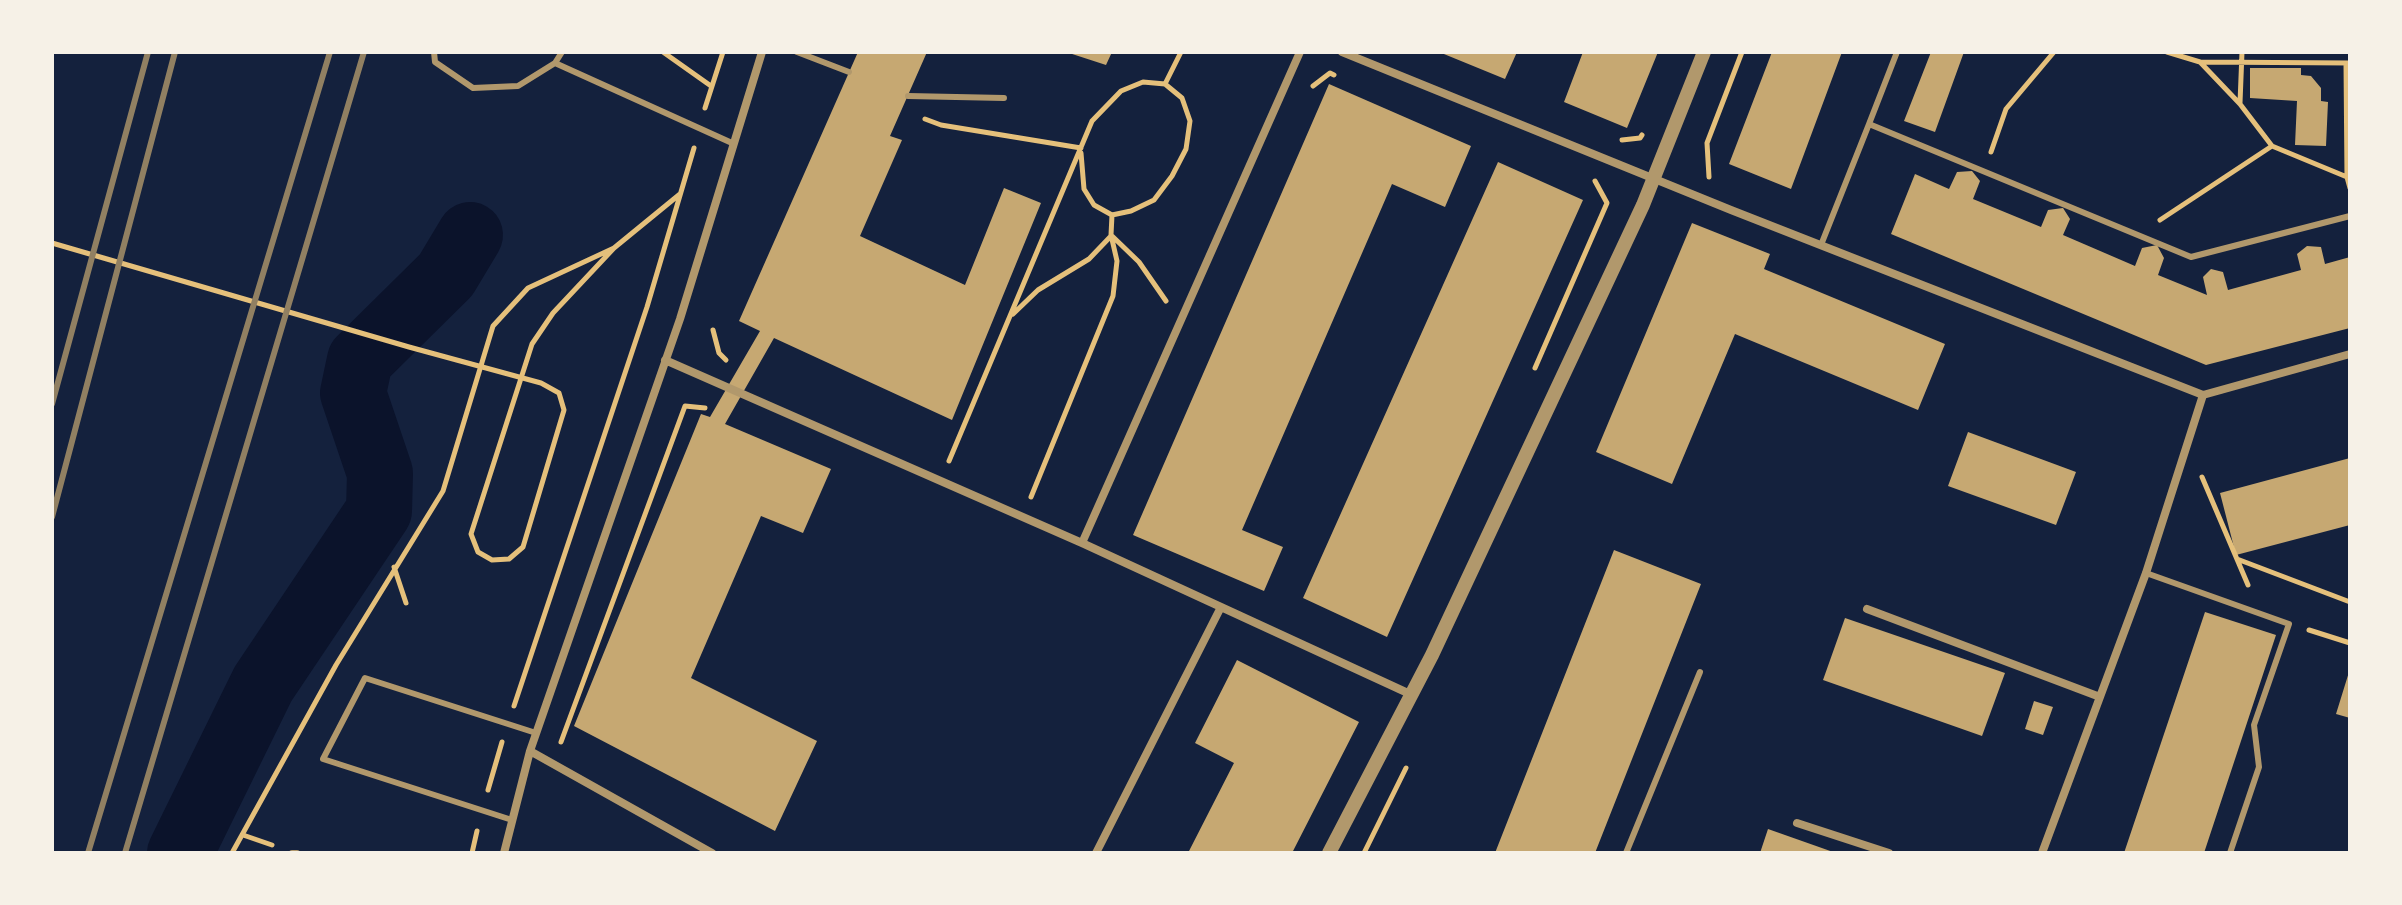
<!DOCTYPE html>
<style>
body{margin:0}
#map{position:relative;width:2402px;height:905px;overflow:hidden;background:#14213d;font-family:"Source Sans 3",sans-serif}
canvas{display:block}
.frame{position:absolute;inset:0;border:54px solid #f6f1e7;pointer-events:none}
</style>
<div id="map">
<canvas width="2402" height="905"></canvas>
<div class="frame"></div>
</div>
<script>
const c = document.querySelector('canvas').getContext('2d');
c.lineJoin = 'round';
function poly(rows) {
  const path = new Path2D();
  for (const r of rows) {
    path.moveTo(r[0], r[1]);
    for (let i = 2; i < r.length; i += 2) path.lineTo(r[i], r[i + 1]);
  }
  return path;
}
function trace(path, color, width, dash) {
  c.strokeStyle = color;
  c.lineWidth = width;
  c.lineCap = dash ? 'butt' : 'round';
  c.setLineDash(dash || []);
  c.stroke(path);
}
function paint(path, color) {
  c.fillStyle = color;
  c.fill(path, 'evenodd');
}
const river = poly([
 [180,853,263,684,379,511,380,473,353,393,360,360,446,275,470,235]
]);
const building = poly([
 [858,52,927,52,890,136,902,140,860,236,965,285,1004,188,1041,203,952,420,774,338,725,424,831,469,803,533,761,516,691,678,817,741,775,831,574,726,701,414,710,417,760,331,739,321],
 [1066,52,1112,52,1106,65],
 [1439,52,1517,52,1505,79],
 [1583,52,1658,52,1627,128,1564,102],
 [1772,52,1842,52,1791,189,1729,164],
 [1931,52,1964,52,1935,132,1904,121],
 [2250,68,2301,68,2301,75,2311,76,2321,88,2321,101,2328,102,2326,146,2295,145,2297,101,2250,98],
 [1329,84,1471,146,1445,207,1392,184,1242,530,1283,547,1264,591,1133,535],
 [1498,162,1583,200,1387,637,1303,598],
 [1972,171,1980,181,1973,199,2041,227,2048,210,2063,208,2070,219,2063,235,2135,266,2142,248,2157,245,2164,258,2158,275,2207,295,2203,277,2211,269,2223,272,2228,290,2301,270,2297,254,2307,246,2321,247,2325,264,2350,257,2350,328,2206,365,1891,234,1915,174,1949,189,1957,172],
 [1692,223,1770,254,1764,269,1945,344,1918,410,1735,334,1672,484,1596,452],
 [1968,432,2076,472,2056,525,1948,486],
 [2350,458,2350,525,2236,555,2220,493],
 [1614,550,1701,584,1595,853,1495,853],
 [2205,612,2276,635,2204,853,2124,853],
 [1845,618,2005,673,1982,736,1823,680],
 [1237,660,1359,722,1292,853,1188,853,1234,763,1195,743],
 [2349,672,2350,672,2350,718,2336,714],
 [2034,701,2053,707,2043,735,2025,729],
 [1768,829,1836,853,1760,853]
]);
const path = poly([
 [663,52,711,86],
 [2167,52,2200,62,2240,104,2272,146,2347,177,2350,188],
 [2200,62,2350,63],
 [2346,63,2347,177],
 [1313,86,1330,73,1334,75],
 [2240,103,2242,52],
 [705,108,723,52],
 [925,119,941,125,1081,148],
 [1622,140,1640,138,1642,135],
 [1991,152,2006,109,2054,52],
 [1081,153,1084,189,1094,205,1112,215,1131,211,1154,200,1172,176,1186,149,1190,121,1182,98,1165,84],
 [1709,177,1707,143,1742,52],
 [1112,215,1111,235,1139,262,1166,301],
 [2160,220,2272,146],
 [52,243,409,347,541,383,559,393,564,410,523,547,509,559,492,560,478,552,471,534,532,344,553,313,614,248],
 [1013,314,1038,290,1089,259,1111,236],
 [713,330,719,353,726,360],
 [1535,368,1607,203,1595,181],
 [949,461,1092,121,1121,91,1143,82,1165,84,1181,52],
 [2202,477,2248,585],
 [1031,497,1113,296,1117,261,1111,235],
 [2237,559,2350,602],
 [394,567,406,603],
 [2309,630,2350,643],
 [514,706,647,307,694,148],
 [561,742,685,406,705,408],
 [488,790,502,742],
 [243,835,272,845],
 [232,853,336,665,443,491,493,326,528,288,614,248,680,194],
 [472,853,477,831],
 [1364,853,1406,768]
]);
const service = poly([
 [434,52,435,62,473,88,518,86,555,63,562,52],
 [797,52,849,72],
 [1897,52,1869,124,2191,257,2350,216],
 [555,63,732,143],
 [908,96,1004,98],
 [1821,245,1869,124],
 [2146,573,2289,624,2254,725,2259,767,2230,853],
 [512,820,323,759,365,678,536,733],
 [292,853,297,853],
 [1626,853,1700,672]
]);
const minor = poly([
 [1342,52,1731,210,2203,395,2350,354],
 [665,360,1082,543,1410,694],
 [1082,543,1300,52],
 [1867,609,2100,697],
 [530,751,712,853],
 [1797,823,1889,853],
 [504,853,530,751,680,319,762,52],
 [1096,853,1221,607],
 [2042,853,2146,573,2203,395]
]);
const tertiary = poly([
 [1329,853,1432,655,1643,205,1704,52]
]);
const rail = poly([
 [52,404,148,52],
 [52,517,175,52],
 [88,853,330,52],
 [125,853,364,52]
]);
trace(river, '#0b132b', 66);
paint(building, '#c6a872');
trace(path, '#e5c07b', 5);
trace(service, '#b1986c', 6);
trace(minor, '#b1986c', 8);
trace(tertiary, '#b1986c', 14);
trace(rail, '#918062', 6);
</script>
